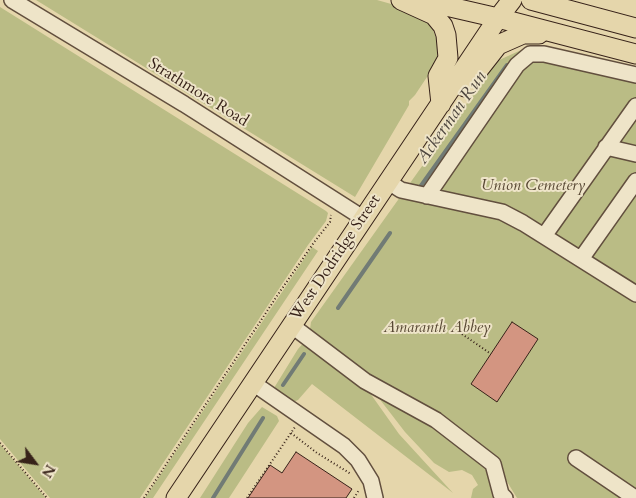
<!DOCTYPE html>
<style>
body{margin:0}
#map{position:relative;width:636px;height:498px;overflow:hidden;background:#e5d6ab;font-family:Cardo,serif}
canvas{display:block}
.north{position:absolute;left:10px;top:438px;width:50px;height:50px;-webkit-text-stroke:4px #eee4c8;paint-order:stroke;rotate:121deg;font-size:14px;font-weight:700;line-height:20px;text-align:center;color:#372219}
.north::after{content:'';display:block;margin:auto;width:18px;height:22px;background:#372219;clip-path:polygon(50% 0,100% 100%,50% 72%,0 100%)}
</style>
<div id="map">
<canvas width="636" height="498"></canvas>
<div class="north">N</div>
</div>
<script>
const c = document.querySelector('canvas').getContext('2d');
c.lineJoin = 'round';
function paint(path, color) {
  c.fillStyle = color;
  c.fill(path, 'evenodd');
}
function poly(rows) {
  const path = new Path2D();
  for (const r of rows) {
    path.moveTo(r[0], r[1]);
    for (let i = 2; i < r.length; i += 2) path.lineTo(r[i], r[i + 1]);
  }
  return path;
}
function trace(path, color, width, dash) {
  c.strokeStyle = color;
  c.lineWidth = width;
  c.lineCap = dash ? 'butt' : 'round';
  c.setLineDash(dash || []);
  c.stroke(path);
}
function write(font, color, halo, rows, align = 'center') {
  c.font = font + ' Cardo,serif';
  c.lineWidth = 4;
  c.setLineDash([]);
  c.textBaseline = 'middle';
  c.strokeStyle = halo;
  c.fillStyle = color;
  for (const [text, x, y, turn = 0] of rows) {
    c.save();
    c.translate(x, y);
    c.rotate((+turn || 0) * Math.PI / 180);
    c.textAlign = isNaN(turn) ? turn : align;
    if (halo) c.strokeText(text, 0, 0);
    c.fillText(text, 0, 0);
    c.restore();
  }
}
const green = poly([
 [36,0,377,0,416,11,437,27,433,30,438,43,438,56,433,68,415,95,409,101,409,105,355,197],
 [0,7,326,211,328,213,326,221,308,245,140,498,50,498,0,439],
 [530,46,636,72,636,498,517,498,503,475,348,360,310,329,311,322,497,61],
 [312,247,318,251,153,498,145,498],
 [307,339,365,386,399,434,453,493,312,384,298,400,291,403,274,393,274,388,298,349],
 [378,397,411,412,449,436,482,463,503,498,471,498,473,489,478,485,472,475,462,470,449,472,434,463,405,432],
 [262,407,277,416,279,421,229,498,200,498,248,423],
 [0,444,46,498,0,498]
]);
const stream = poly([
 [420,187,507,65],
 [338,308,390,233],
 [283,385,304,354],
 [213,498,263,418]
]);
const building = poly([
 [512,322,538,339,497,402,471,384,512,322],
 [296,452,352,489,346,498,248,498,270,465,282,473,296,452]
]);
const path = poly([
 [462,334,491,354],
 [291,433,317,453,351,474],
 [0,443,47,498],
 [144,498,279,293,315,241,330,222,331,215],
 [247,498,295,427],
 [354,498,359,490]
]);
const minor = poly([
 [12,0,184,104,363,218],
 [606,147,636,154],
 [387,181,401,190,502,212,523,223,636,294],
 [427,196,517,65,530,54,544,54,636,75],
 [544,236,636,106],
 [581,259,636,181],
 [291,325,365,381,436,420,493,464,501,494,505,498],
 [253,383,344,446,358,460,371,481,375,498],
 [576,458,635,498]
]);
const major = poly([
 [401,0,434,15,443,26,446,35,448,58,438,76,441,104],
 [420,0,498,18,636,54],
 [531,0,636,28],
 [465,87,498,45,523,34,539,34],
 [176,498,498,18,512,0]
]);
const streetNames = [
 ["Strathmore Road",198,93,32],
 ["West Dodridge Street",336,258,-56]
];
const parkNames = [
 ["Union Cemetery",533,186],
 ["Amaranth Abbey",437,328]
];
const waterNames = [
 ["Ackerman Run",452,118,-55]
];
paint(green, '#babc85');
trace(stream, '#717b75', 4);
paint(building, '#d39581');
trace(building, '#372219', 1);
trace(minor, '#624f3e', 18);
trace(major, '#372219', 21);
trace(path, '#372219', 2, [1, 2.5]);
trace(minor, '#eee4c8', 15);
trace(major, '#e5d6ab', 19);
write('16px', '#372219', '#eee4c8', streetNames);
write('italic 16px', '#584834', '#eee4c8', parkNames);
write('italic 18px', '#4f473f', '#eee4c8', waterNames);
</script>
